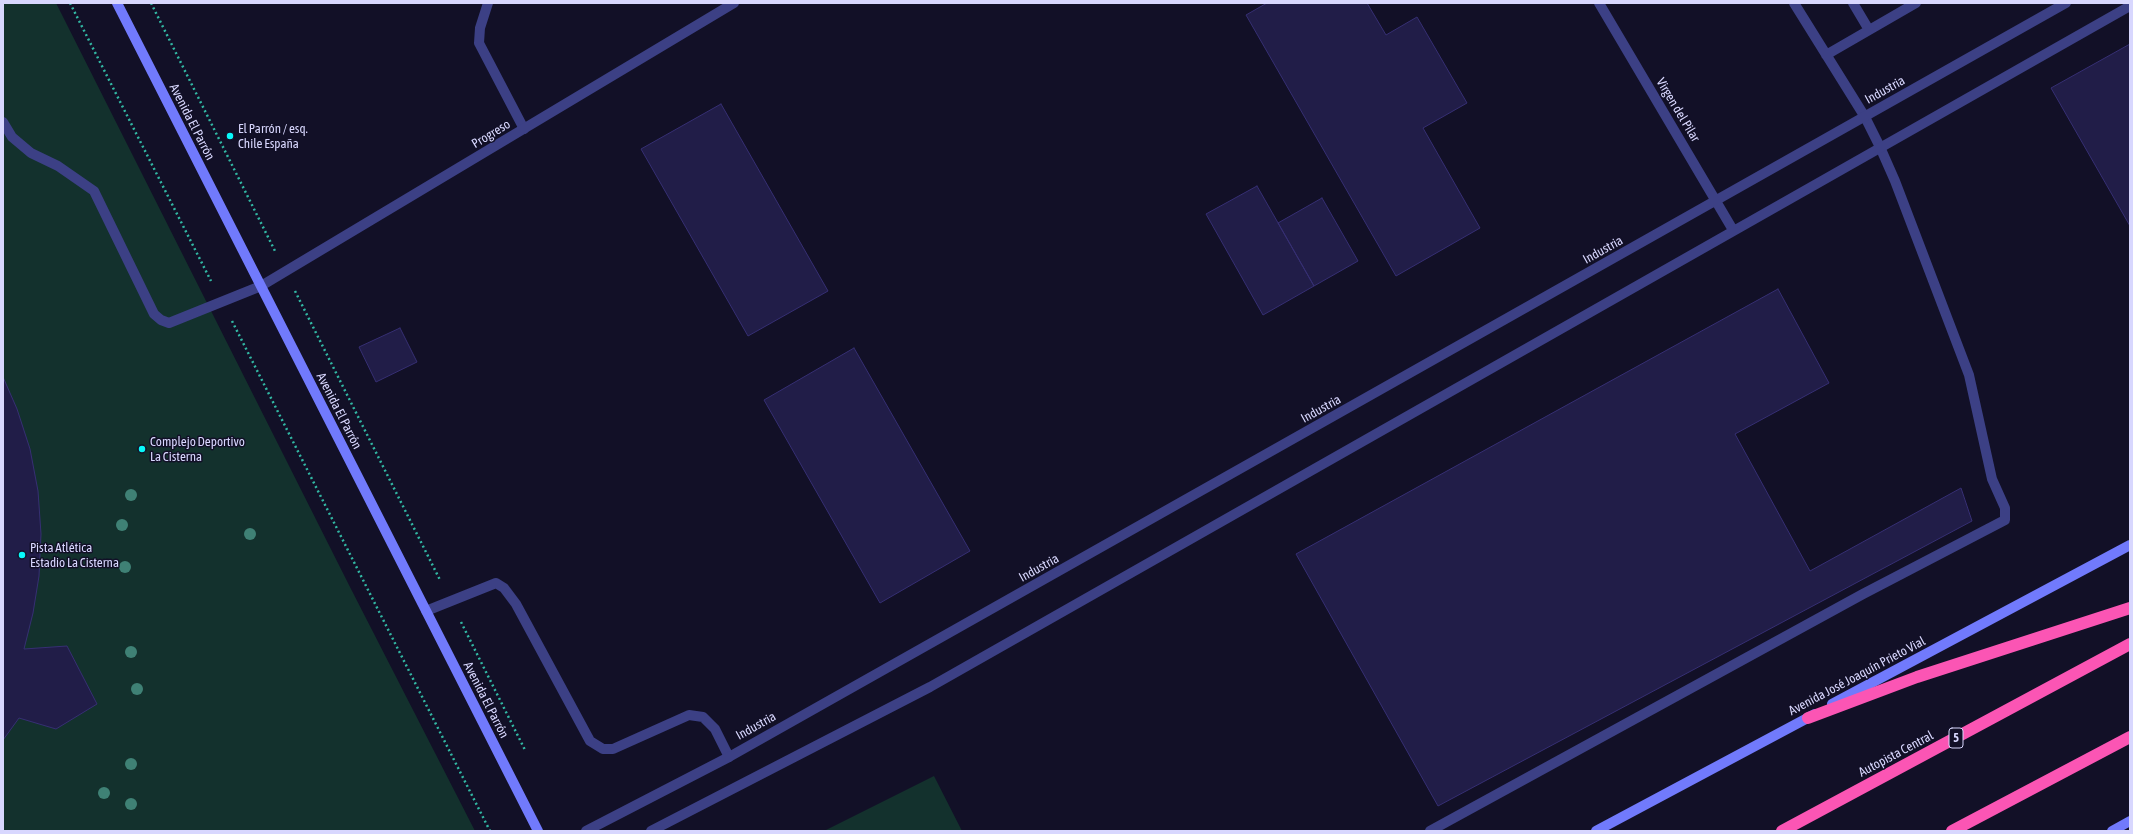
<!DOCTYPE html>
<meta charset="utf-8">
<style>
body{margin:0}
#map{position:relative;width:2133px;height:834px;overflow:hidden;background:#121027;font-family:"Asap Condensed",sans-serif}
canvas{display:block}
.frame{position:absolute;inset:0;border:4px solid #d8d7fe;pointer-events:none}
</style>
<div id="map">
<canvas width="2133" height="834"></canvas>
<div class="frame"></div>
</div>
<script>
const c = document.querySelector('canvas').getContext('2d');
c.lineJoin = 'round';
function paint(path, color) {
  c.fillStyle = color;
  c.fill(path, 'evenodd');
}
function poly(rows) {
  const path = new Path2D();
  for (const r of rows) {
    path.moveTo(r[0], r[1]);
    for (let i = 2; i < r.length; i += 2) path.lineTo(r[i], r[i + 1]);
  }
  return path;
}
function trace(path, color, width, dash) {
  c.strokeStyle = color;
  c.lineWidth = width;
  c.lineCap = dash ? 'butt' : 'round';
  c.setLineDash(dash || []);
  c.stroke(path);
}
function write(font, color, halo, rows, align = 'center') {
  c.font = font + ' "Asap Condensed",sans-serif';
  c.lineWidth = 3;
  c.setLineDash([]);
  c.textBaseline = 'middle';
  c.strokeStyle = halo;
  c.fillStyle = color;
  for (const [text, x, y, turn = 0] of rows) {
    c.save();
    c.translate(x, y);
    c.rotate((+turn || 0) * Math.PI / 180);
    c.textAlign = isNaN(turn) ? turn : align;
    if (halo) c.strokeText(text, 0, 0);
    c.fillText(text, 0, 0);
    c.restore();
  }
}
const green = poly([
 [3,3,56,3,351,589,475,831,3,831],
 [934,776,962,831,824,831]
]);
const building = poly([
 [1267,3,1367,3,1386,35,1417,17,1467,103,1423,128,1480,228,1396,276,1246,15,1267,3],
 [2130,44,2130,226,2051,88,2130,44],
 [721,104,828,291,748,336,641,149,721,104],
 [1257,186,1314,286,1263,315,1206,214,1257,186],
 [1322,198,1358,261,1314,286,1278,223,1322,198],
 [1778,289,1829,383,1735,434,1810,571,1961,488,1972,521,1438,806,1296,554,1778,289],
 [400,328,417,362,376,382,359,347,400,328],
 [854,348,970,551,880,603,764,400,854,348],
 [3,377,17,409,30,449,38,491,41,534,39,576,33,613,24,649,67,646,97,704,56,729,19,718,3,740,3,377]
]);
const path = poly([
 [70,3,211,281],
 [151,3,275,251],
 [295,291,440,580],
 [232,321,490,831],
 [461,622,525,750]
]);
const lane = poly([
 [488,3,480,28,479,43,524,129],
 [1853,3,1869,30],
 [1826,55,1916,3],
 [3,122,12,137,31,153,58,166,94,191,154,314,161,320,169,323,261,286],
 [426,611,496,583,504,588,516,604,590,741,603,749,613,749,689,715,703,717,715,729,729,757],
 [1430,831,1863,594,2005,520,2005,508,1992,479,1969,375,1895,181,1880,147,1865,117,1794,3]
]);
const street = poly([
 [1599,3,1733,230],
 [261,286,734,3],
 [586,831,729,757,2066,3],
 [651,831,930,687,2130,6]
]);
const secondary = poly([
 [117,3,538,831],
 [1832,704,2130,545],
 [1596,831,1815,714],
 [2112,831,2130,821]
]);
const highway = poly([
 [1808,718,1917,677,2130,608],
 [1782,831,2130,644],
 [1952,831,2130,737]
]);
const trees = [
 [131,495],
 [122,525],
 [250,534],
 [125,567],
 [131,652],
 [137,689],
 [131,764],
 [104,793],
 [131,804]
];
const markers = [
 [230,136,4,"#08f8fa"],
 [142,449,4,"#08f8fa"],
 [22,555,4,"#08f8fa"]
];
const shields = [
 [1956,738,14]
];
const shieldNames = [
 ["5",1956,738]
];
const streetNames = [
 ["Industria",1885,90,-29],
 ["Virgen del Pilar",1678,110,59],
 ["Avenida El Parrón",192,122,63],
 ["Progreso",491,134,-31],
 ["Industria",1603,250,-29],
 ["Industria",1321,409,-29],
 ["Avenida El Parrón",339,411,63],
 ["Industria",1039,568,-29],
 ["Avenida José Joaquín Prieto Vial",1857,676,-28],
 ["Avenida El Parrón",486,700,63],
 ["Industria",756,726,-29],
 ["Autopista Central",1896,754,-28]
];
const poiNames = [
 ["El Parrón / esq.",238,129],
 ["Chile España",238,144],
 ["Complejo Deportivo",150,442],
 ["La Cisterna",150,457],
 ["Pista Atlética",30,548],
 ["Estadio La Cisterna",30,563]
];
paint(green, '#13312d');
paint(building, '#211d48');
trace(building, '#362f73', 1);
trace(path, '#32b7a3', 2.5, [2, 3]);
trace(lane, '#3c4085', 10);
trace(street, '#3c4085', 10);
trace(secondary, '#717afc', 10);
trace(highway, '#fb55b4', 12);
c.fillStyle = '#3f8175';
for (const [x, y] of trees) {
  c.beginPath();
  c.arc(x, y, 6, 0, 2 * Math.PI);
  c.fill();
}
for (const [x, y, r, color] of markers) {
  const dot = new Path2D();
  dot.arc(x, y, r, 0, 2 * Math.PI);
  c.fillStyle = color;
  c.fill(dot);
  trace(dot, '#121027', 1.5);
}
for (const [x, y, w] of shields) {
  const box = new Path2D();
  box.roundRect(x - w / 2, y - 10, w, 20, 3);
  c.fillStyle = '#121027';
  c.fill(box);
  trace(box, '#d8d7fe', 1);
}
write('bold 12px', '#d8d7fe', null, shieldNames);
write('13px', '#d8d7fe', '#121027', streetNames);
write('13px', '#d8d7fe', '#121027', poiNames, 'left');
</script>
